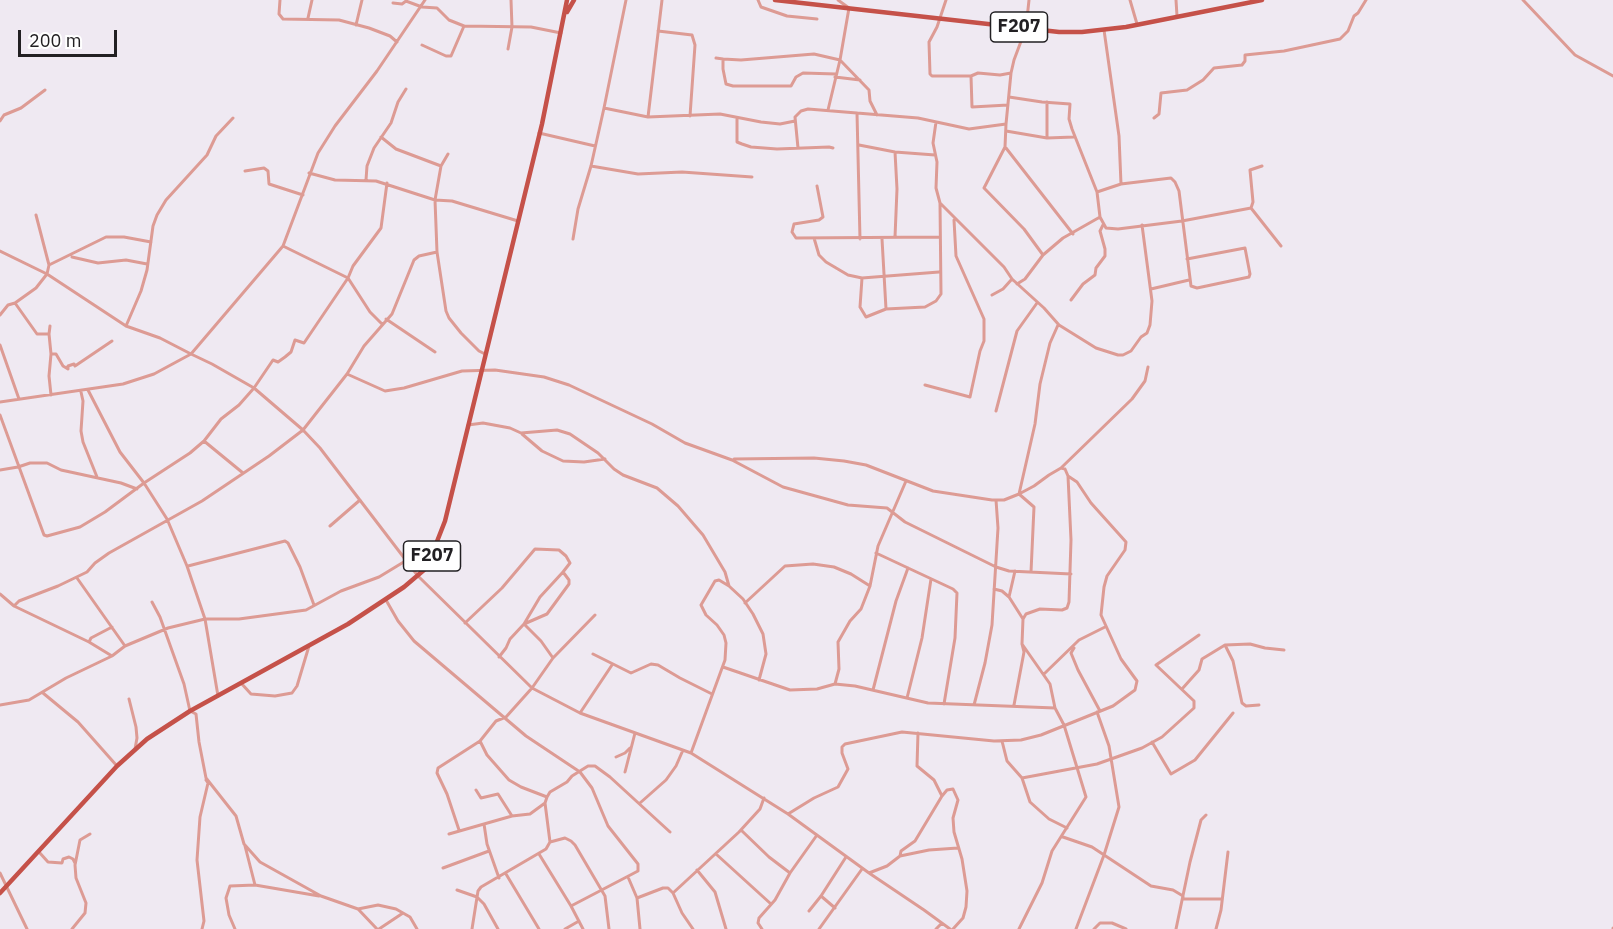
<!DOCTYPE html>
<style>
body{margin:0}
#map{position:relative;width:1613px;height:929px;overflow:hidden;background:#efe9f2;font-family:"IBM Plex Sans",sans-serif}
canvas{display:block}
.scale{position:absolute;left:18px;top:30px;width:99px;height:27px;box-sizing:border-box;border:3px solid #222023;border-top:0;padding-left:8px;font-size:18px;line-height:21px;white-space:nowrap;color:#222023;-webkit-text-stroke:4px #fff;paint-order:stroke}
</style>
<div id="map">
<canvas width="1613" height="929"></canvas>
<div class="scale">200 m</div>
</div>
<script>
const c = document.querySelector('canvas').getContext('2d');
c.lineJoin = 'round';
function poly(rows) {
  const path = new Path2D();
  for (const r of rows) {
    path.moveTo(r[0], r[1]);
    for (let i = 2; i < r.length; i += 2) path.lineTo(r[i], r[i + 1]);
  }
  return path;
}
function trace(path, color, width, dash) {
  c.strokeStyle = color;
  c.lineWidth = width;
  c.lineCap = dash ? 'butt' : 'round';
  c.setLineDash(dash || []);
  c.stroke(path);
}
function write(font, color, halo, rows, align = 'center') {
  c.font = font + ' "IBM Plex Sans",sans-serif';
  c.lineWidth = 4.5;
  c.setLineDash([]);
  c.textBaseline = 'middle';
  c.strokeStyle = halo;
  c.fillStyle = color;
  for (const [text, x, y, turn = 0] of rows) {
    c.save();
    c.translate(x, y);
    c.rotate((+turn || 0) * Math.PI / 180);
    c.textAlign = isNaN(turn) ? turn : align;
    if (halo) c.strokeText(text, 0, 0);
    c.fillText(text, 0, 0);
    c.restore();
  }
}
const minor = poly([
 [280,0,279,14,283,19,339,20,369,28,390,36,397,42],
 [758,0,761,7,787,16,817,19],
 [946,0,937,27,929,42,930,74,932,76,971,76,978,73,1000,75,1011,73],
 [1029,0,1026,28,1014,60,1011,73,1006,124,1005,147,984,188,1024,229,1043,255],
 [1130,0,1137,24],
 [1176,0,1177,16],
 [1523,0,1575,55,1613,76],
 [393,3,402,4,406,1,422,7,437,8,449,20,464,26,531,27,561,33],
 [308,18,312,0],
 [356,25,362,0],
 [1104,30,1119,136,1121,184],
 [658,31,692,35,695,45,690,116],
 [422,45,446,56,451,56,464,26],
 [508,49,512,27,511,0],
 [716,58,723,59,723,69,726,84,733,86,791,86,796,77,803,73,836,74],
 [723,59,741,60,814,54,840,60,869,90,870,101,877,115],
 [971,76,972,107,1008,105],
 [835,77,860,80],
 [1009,97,1042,102,1070,104,1069,119,1072,129,1097,192,1100,217,1106,228,1118,229,1182,221,1251,208],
 [1047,102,1047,138],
 [604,108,648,117,720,114,761,122,780,124,795,121],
 [828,110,840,60,849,8,838,0],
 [857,113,860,239],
 [648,117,662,0],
 [737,118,737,142,742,144,751,147,777,149,829,147,833,148],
 [1154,118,1159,114,1161,93,1187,90,1203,80,1214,68,1242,65,1245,61,1245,55,1284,51,1340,39,1348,31,1354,16,1358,13,1366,0],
 [0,121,4,115,21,108,45,90],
 [1006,131,1047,138,1074,137],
 [539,133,595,146],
 [381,137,396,149,441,166],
 [859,145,895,152,935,155],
 [798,148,795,117,801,111,808,109,918,118,969,129,1006,124],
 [1006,148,1073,234],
 [895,152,897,189,895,237],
 [448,154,441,166,435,200,437,252,446,311,449,318,461,333,479,351,485,354],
 [591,166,638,174,682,172,752,177],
 [245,171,264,168,268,171,269,184,303,195],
 [309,173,335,180,376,181,435,200,452,201,518,221],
 [366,180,367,166,374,148,391,123,398,102,406,89],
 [817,186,823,217,819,220,794,224,792,232,796,238,940,237],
 [1097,192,1121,184,1171,178,1175,182,1179,191,1191,286,1197,288,1249,277,1250,274,1245,248,1187,259],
 [940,203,1004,267,1012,279,1044,308,1059,325,1096,348,1118,355,1123,355,1131,351,1141,337,1147,333,1150,325,1152,301,1142,225],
 [1251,208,1253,202,1250,170,1262,166],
 [1251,208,1281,246],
 [814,238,819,255,826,262,848,275,862,278,939,272],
 [573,239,578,209,591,166,604,108,626,0],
 [882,239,886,309],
 [283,246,348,278,370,312,382,324],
 [0,251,47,274,126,326,160,338,191,354,283,246,318,153,335,126,377,71,425,0],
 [72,257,98,263,126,260,147,264],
 [49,265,106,237,124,237,151,242],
 [862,278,860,307,866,317,886,309,925,307,936,301,941,294,940,203,936,188,937,162,933,143,936,122],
 [1017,284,1025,279,1043,255,1063,238,1100,217],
 [1151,289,1189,280],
 [992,295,1003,289,1012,279],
 [1071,300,1083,284,1095,275,1096,268,1105,256,1105,249,1100,231,1103,225],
 [15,303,37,334,49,334],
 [0,315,8,305,15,303,36,288,47,274,49,265,36,215],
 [386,319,435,352],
 [50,326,49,334,51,354,49,376,51,395],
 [126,326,141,291,147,270,153,226,157,215,166,200,207,155,216,136,233,118],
 [0,345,19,399],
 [51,354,56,354,63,366,68,369,68,366,74,364,75,366,112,341],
 [347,374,385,391,404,388,462,371,495,370,544,377,569,385,652,424,685,443,732,460,783,487,848,505,887,508,905,522,996,567,1009,571,1071,574],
 [925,385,970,397,980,351,984,341,984,319,956,256,954,220],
 [88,390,120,452,144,483,167,519,187,566,205,619,218,696],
 [81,392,83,401,81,431,83,442,97,477],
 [0,402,123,384,154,374,191,354,212,364,254,388,303,430,320,448,418,576,532,688,580,713,691,753,788,814,869,873,924,910,950,929],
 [996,411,1017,331,1037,303],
 [0,415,44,535,47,536,80,527,105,512,144,483,190,453,204,441,221,419,239,405,254,388,273,360,278,362,285,357,291,352,295,340,304,343,348,278,353,266,381,228,387,183],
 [468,425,483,423,510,428,521,433,557,430,570,434,598,453,614,469,623,475,657,488,678,506,703,535,725,572,729,586],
 [522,434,542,451,563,461,584,462,605,459],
 [204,441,243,473],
 [734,459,814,458,844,461,866,465,933,491,992,500,1004,500,1019,494,1034,486,1049,475,1061,468,1065,469,1068,476,1071,540,1069,602,1067,608,1062,610,1040,609,1026,614,1023,619],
 [1061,468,1132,399,1145,381,1148,367],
 [0,470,18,467,30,463,47,463,61,470,121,483,137,489],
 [330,526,360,500],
 [876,553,953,589,957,593,955,638,944,704],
 [188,566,285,541,288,543,300,567,314,605],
 [1031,572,1034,507,1019,494,1035,424,1040,384,1050,343,1058,325],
 [77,578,125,646],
 [994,589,1002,591,1009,597,1023,619,1022,644,1024,652,1014,705],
 [0,594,14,606,89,642,112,656],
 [1009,597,1015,571],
 [386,600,398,621,414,641,526,736,580,772,592,788,608,826,638,864,638,871,571,906],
 [152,602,160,617,184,684,190,711,196,714,199,742,206,778,236,816,244,844,260,862,321,896,358,909,377,929],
 [745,603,785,566,813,564,834,567,851,574,870,586],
 [14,606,19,601,58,586,87,572,95,563,109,553,202,501,269,456,303,430,347,374,364,346,392,314,414,260,419,256,437,252],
 [465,623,502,588,535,549,559,550,566,556,570,563,563,572,569,580,569,584,547,614,524,624,510,639,506,648,499,657],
 [89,642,91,638,112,627],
 [1225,645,1233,661,1242,703,1246,706,1259,705],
 [1074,648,1071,653,1078,670,1100,711],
 [593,654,631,673,651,664,658,665,680,678,712,694],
 [553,658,541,641,524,624,540,597,563,572],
 [723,667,790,690,817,689,835,684,855,686,928,703,1055,708],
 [1044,674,1079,640,1105,627],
 [241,683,251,694,275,696,292,693,297,686,309,646],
 [835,684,839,669,838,642,850,621,861,609,870,586,878,546,906,481],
 [1182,689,1199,670,1202,659,1225,645,1250,644,1265,648,1284,650],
 [873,690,896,601,908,568],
 [43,693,78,722,117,766],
 [907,698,922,638,931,579],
 [129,699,136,727,137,738,135,749],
 [0,705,29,700,66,678,112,656,125,646,168,628,205,619,239,619,306,610,341,591,379,577,407,560],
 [974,705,985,663,992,625,998,528,996,500],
 [580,713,612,665],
 [918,733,917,766,934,780,942,796],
 [480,741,487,755,509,780,521,787,547,797],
 [1002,741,1007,761,1022,778,1097,764,1142,748,1162,737,1194,708,1194,701,1156,665,1199,635],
 [1152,742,1171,774,1195,760,1233,713],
 [691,753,725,660,726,643,724,635,717,625,706,615,701,605,715,581,719,580,729,586,743,599,753,614,763,634,766,654,759,680],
 [616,757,625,753,630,748],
 [625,772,635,733],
 [1022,778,1030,802,1049,819,1067,828],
 [476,790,481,798,498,794,512,816],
 [640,803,666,780,676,766,683,750],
 [788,814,814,798,838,787,848,769,842,753,842,747,845,744,902,732,994,741,1021,740,1041,735,1113,706,1135,690,1137,681,1121,659,1101,615,1104,587,1107,576,1125,550,1126,542,1091,503,1077,482,1068,476],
 [484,824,487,844,499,878],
 [459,830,447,794,437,773,438,768,480,741,496,721,506,717,532,688,553,658,595,615],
 [741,830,769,857,790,873],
 [449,834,512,816,530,814,545,803],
 [1063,837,1092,847,1151,886,1173,890,1183,896,1183,899,1222,899],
 [550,842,565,838,571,841,575,845,605,896,609,929],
 [245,846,255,885],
 [39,852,48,862,62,863,63,859,69,857,73,859,75,863],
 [539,854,571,906,583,929],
 [716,854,771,904],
 [900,856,901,851,915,841,942,796,947,790,953,789,958,800,953,818,954,832,962,859,967,891,966,907,963,918,953,929],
 [443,868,489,851],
 [697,870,715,892,726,929],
 [0,873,27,929],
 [869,873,887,866,900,856,929,850,958,848],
 [506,874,539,929],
 [628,877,637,898,640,929],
 [457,890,477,897,484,904,498,929],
 [673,893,739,832,760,809,764,798],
 [821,896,835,908],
 [637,898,663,888,668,888,673,893,682,913,693,929],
 [358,909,378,905,396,909,410,917,417,929],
 [809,911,821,896,846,857],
 [72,929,85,913,86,903,76,878,75,865,80,840,90,834],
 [202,929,204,921,197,860,200,817,208,783,206,780],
 [235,929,229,915,226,898,230,886,255,885,319,896],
 [379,929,403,913],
 [472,929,478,891,481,887,546,849,550,842,545,803,547,797,550,792,567,782,572,776,588,766,595,766,610,777,670,832],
 [565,929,579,921],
 [762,929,758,923,759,918,775,900,790,873,817,835],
 [819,929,862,869],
 [936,929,942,923],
 [1019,929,1042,883,1052,851,1086,797,1064,725,1055,708,1050,684,1022,644],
 [1076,929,1104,855,1119,807,1109,746,1097,712],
 [1094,929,1100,923,1112,923,1126,929],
 [1176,929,1190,862,1201,820,1206,815],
 [1216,929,1221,910,1228,852],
 [1613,929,1613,928]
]);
const major = poly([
 [775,0,1059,32,1082,32,1126,27,1262,0],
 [567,12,574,0],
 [0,893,117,766,147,739,190,711,348,624,404,587,424,570,429,562,445,521,542,124,567,0]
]);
const shields = [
 [1019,27,57],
 [432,556,57]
];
const shieldNames = [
 ["F207",1019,27],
 ["F207",432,556]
];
trace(minor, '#dd9b94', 3);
trace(major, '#c55149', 4.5);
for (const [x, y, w] of shields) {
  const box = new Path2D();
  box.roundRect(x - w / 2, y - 15, w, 30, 4.5);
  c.fillStyle = '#fff';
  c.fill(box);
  trace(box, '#222023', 1.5);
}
write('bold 18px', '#222023', null, shieldNames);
</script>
